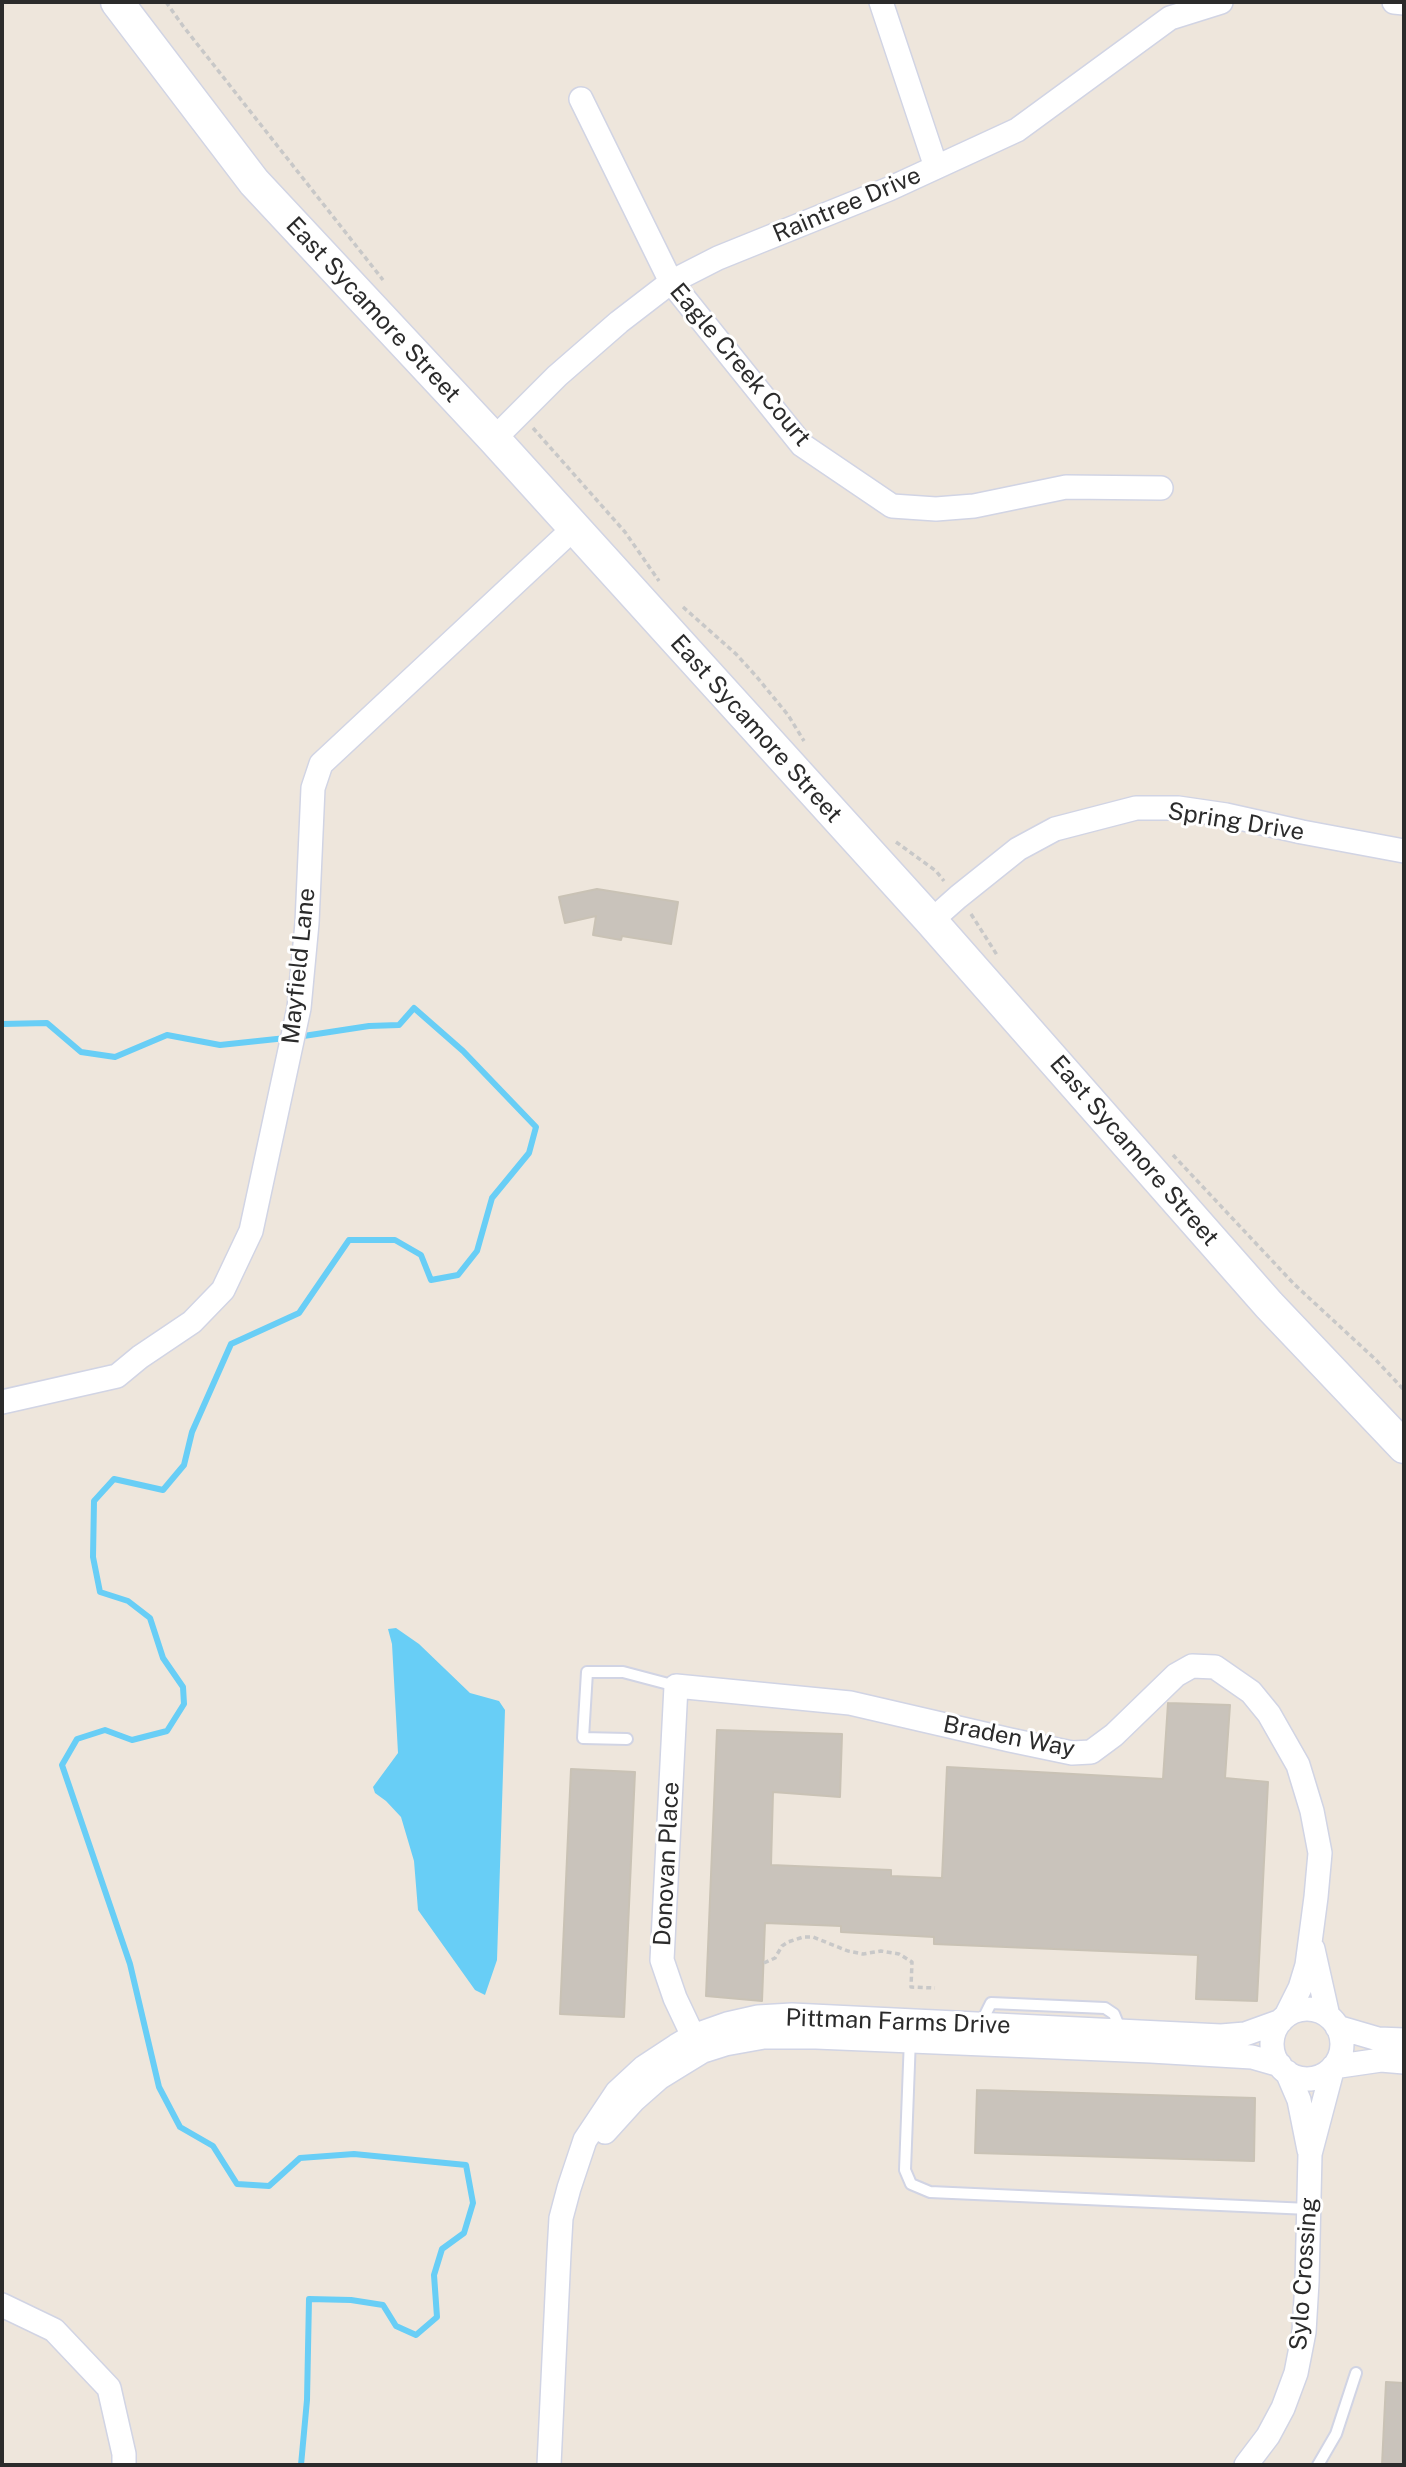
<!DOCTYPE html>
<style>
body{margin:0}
#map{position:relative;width:1406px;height:2467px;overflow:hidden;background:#eee6dc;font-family:"Public Sans",sans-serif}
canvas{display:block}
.frame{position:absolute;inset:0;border:4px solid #2b2b2b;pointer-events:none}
</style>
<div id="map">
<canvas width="1406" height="2467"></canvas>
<div class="frame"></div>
</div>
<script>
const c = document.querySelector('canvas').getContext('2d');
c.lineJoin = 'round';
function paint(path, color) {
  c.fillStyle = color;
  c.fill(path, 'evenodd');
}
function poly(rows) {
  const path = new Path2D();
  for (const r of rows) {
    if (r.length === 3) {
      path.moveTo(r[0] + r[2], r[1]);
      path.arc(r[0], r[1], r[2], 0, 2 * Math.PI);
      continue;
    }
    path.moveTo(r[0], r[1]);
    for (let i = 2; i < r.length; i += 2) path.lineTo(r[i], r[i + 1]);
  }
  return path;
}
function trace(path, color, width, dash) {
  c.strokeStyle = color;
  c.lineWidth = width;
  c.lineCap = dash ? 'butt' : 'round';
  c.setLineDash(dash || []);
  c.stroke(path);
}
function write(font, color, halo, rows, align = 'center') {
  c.font = font + ' "Public Sans",sans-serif';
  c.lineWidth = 6;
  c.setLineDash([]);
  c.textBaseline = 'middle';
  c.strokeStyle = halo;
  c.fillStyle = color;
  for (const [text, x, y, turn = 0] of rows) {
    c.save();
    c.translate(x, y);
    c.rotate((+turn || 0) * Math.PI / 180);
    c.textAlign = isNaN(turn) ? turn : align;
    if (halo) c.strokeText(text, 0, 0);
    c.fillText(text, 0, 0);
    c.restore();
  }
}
const water = poly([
 [396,1628,419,1644,470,1693,499,1701,505,1710,497,1960,485,1995,475,1990,418,1910,414,1861,401,1817,386,1801,375,1793,373,1787,398,1753,392,1644,388,1629]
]);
const stream = poly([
 [2,1024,47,1023,81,1052,115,1057,167,1035,220,1045,286,1038],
 [297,1037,369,1026,399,1025,414,1008,463,1051,536,1127,529,1153,492,1198,477,1251,458,1275,431,1280,421,1255,395,1240,349,1240,299,1313,231,1344,192,1432,184,1465,163,1490,114,1479,94,1501,93,1557,100,1592,128,1601,150,1618,163,1658,183,1687,184,1704,167,1731,132,1740,105,1730,77,1739,62,1765,130,1964,159,2087,180,2127,213,2146,237,2184,269,2186,300,2158,354,2154,466,2165,473,2203,464,2233,442,2249,434,2275,437,2317,416,2335,396,2326,383,2305,351,2300,309,2299,307,2400,301,2465]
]);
const building = poly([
 [597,889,678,902,671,944,622,936,621,940,593,935,596,916,565,923,559,897,597,889],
 [1168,1703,1230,1705,1225,1778,1268,1782,1257,2001,1196,1999,1198,1955,934,1944,934,1937,841,1932,841,1926,765,1923,762,2001,706,1996,717,1730,842,1734,840,1797,773,1792,771,1865,891,1870,891,1876,942,1878,947,1767,1163,1779,1168,1703],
 [571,1769,635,1772,624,2017,560,2014,571,1769],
 [977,2090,1255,2098,1254,2161,975,2153,977,2090],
 [1386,2382,1404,2383,1404,2465,1382,2465,1386,2382]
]);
const path = poly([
 [166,2,183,26,383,280],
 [533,428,625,532,659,581],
 [683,607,736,654,756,676,788,715,804,741],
 [896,842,936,871,944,881],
 [971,914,997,955],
 [1173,1155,1294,1284,1375,1359,1404,1390],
 [764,1963,775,1958,782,1946,788,1942,803,1937,813,1937,848,1951,863,1954,881,1951,899,1954,912,1962,911,1987,935,1988]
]);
const service = poly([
 [627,1739,583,1738,587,1672,623,1672,676,1686],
 [980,2025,991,2003,1105,2008,1114,2014,1121,2031],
 [910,2038,905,2170,911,2184,930,2192,1309,2209],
 [1318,2465,1336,2434,1356,2373]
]);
const minor = poly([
 [881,2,936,167],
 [1394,2,1404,3],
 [581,99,671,282,802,445,892,506,936,509,974,506,1066,487,1161,488],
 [494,439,557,376,619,322,671,282,718,258,889,189,1017,130,1170,18,1221,2],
 [931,921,958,897,1018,849,1055,829,1136,808,1178,808,1226,815,1302,832,1404,851],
 [2,1402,117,1376,140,1357,192,1322,223,1290,251,1231,299,1008,307,923,313,788,321,764,573,529],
 [1313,1949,1328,2016],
 [1307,2044,35],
 [1337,2027,1378,2039,1404,2040],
 [693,2036,675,1998,662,1960,676,1686,850,1703,1010,1740,1072,1753,1091,1752,1114,1735,1176,1675,1192,1666,1215,1667,1251,1692,1269,1714,1298,1765,1312,1811,1320,1853,1316,1897,1307,1965,1300,1988,1286,2016],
 [1287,2072,1299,2100,1309,2150],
 [605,2132,634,2100,659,2078,680,2065,703,2051,725,2044,764,2037,816,2037,1151,2051,1252,2057,1280,2065],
 [2,2305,54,2330,109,2388,124,2454,124,2465],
 [549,2465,559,2253,561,2218,569,2188,585,2140,617,2092,644,2067,676,2046,693,2036,727,2024,758,2017,792,2015,1221,2036,1245,2034,1281,2021],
 [1246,2465,1268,2436,1283,2408,1296,2373,1304,2332,1307,2282,1310,2154,1333,2067,1381,2060,1404,2062]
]);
const secondary = poly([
 [117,2,254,182,494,439,931,921,1269,1305,1404,1447]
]);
const streetNames = [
 ["Raintree Drive",847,205,-23],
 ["East Sycamore Street",373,310,47],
 ["Eagle Creek Court",740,365,50],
 ["East Sycamore Street",756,729,48],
 ["Spring Drive",1236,822,9],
 ["Mayfield Lane",299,966,-84],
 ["East Sycamore Street",1134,1151,49],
 ["Braden Way",1009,1737,11],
 ["Donovan Place",667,1864,-87],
 ["Pittman Farms Drive",898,2022,2],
 ["Sylo Crossing",1304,2274,-86]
];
paint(water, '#68cef6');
trace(stream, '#68cef6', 6);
paint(building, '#c9c3bb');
trace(building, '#c9c2b5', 2);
trace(service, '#d1d4e4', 14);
trace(minor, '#d1d4e4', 26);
trace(secondary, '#d1d4e4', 35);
trace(path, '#c8c8c8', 3.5, [5, 3.5]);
trace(service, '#fff', 10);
trace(minor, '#fff', 23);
trace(secondary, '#fff', 32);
write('24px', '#2b2b2b', '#fff', streetNames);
</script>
